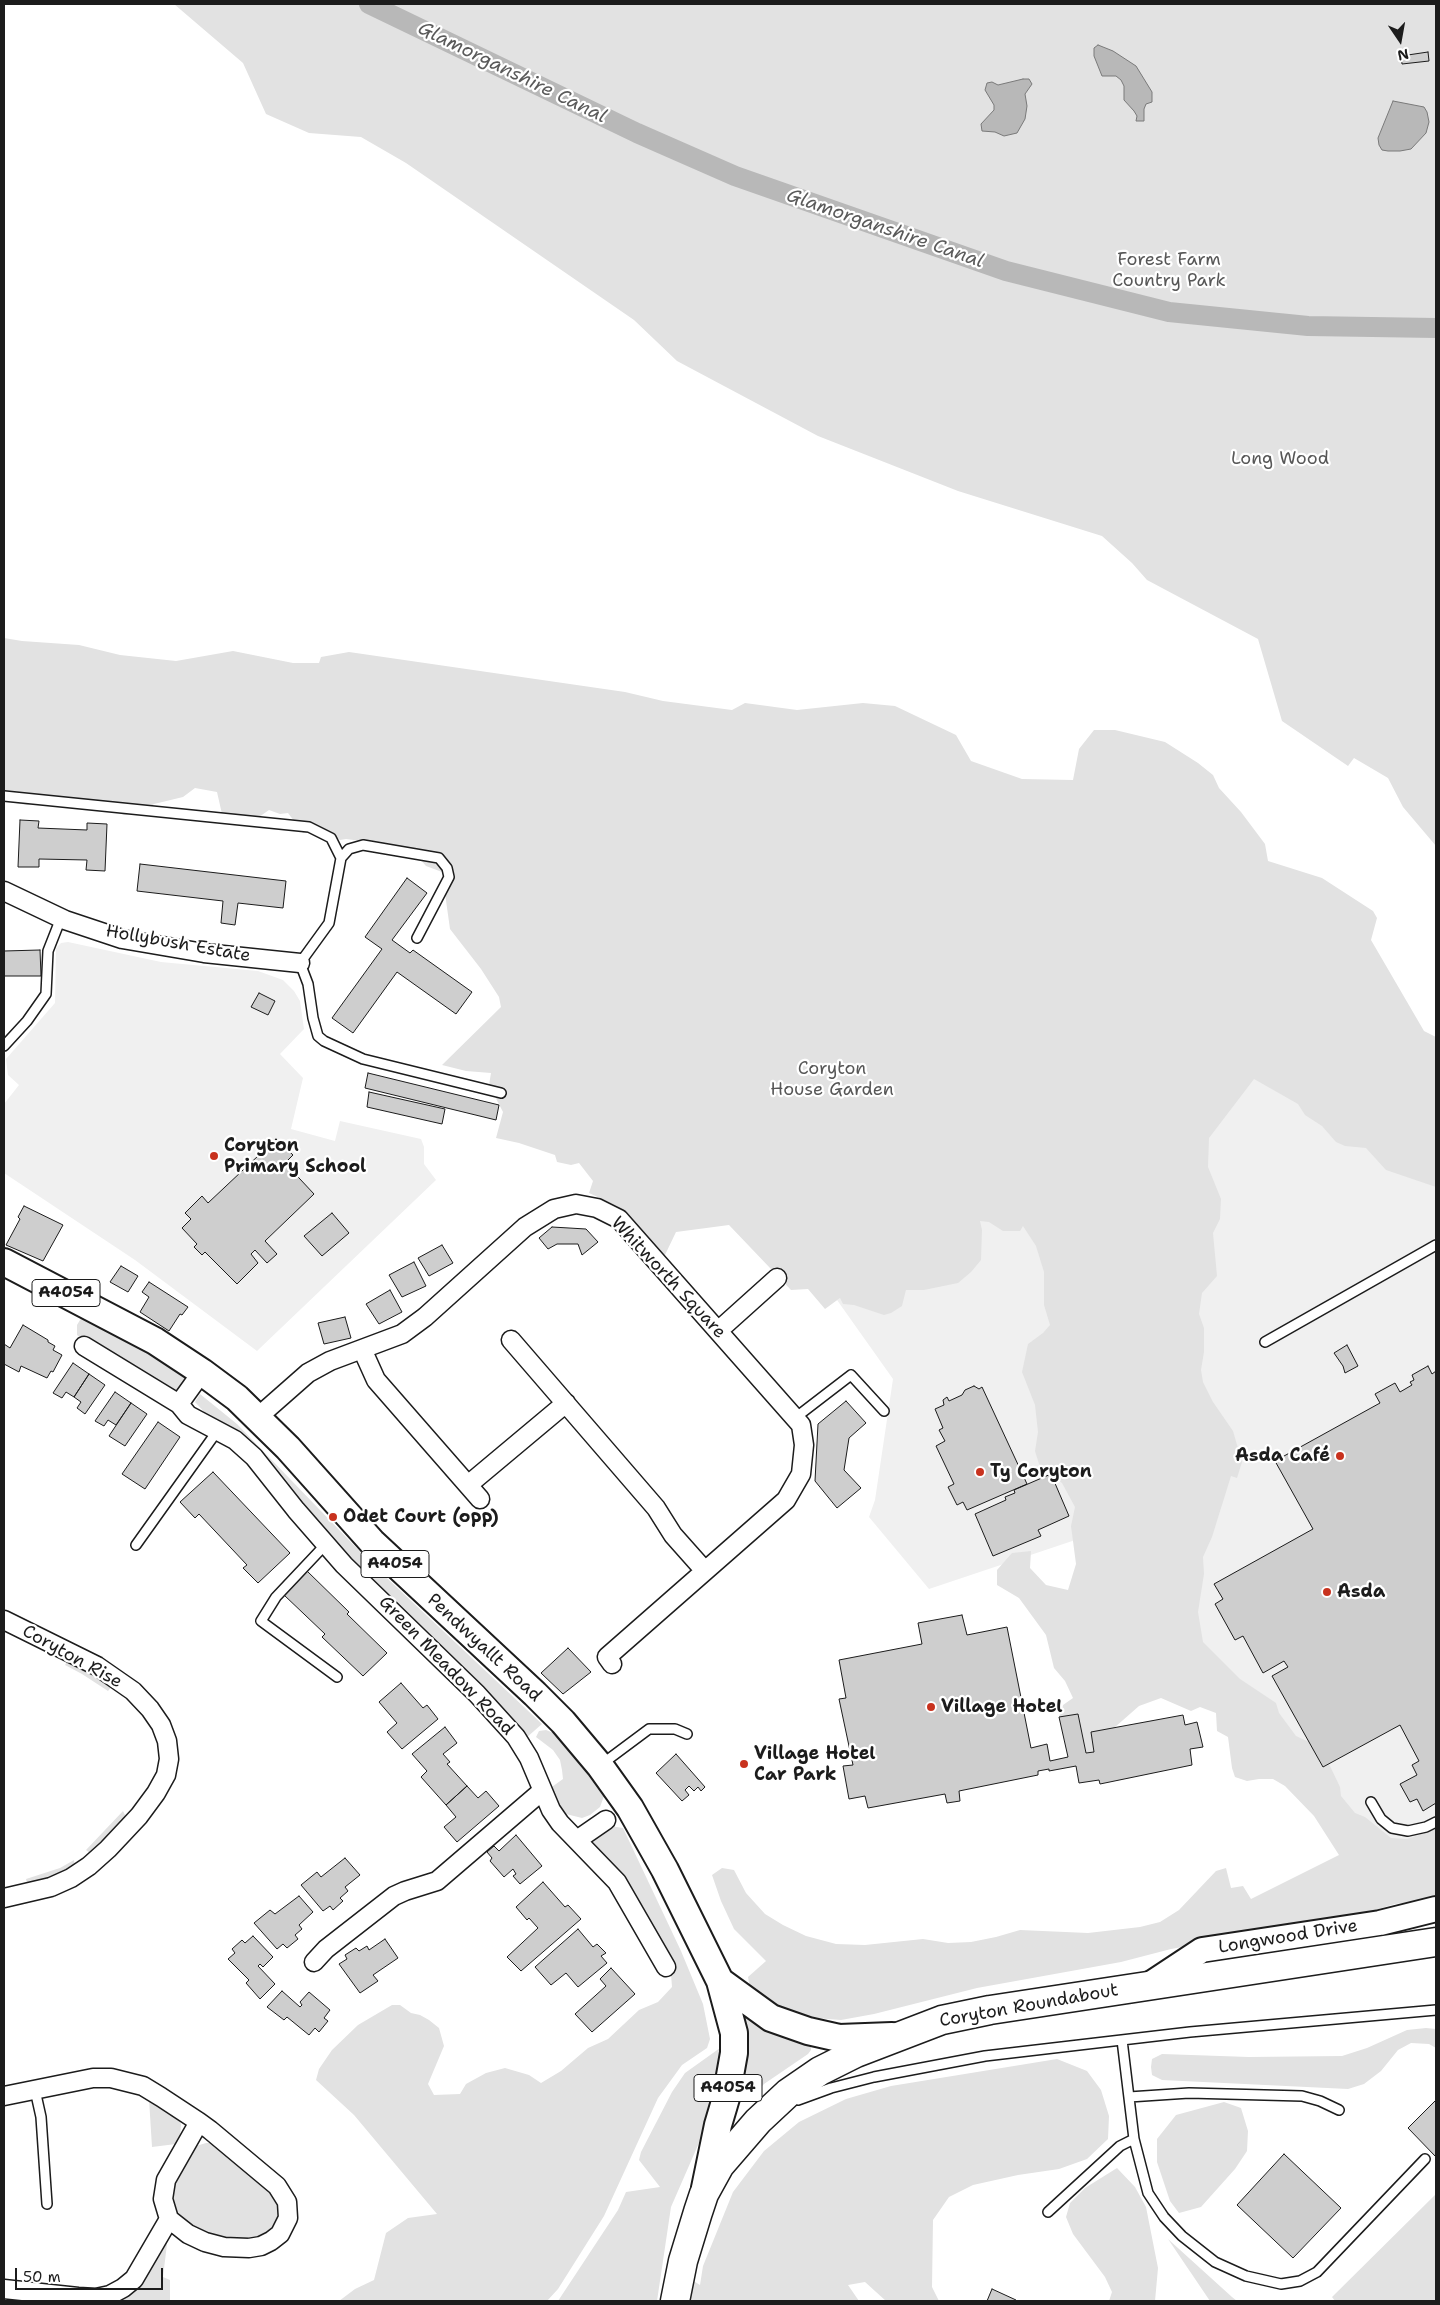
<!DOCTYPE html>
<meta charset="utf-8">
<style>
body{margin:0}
#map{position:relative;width:1440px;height:2305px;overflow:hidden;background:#fff;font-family:"Shantell Sans",sans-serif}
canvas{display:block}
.frame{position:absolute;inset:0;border:5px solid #1c1c1c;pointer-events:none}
.north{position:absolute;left:1375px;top:15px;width:50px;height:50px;-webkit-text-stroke:4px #fff;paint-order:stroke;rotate:168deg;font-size:14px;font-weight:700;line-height:20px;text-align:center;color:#1c1c1c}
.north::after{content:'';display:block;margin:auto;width:18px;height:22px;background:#1c1c1c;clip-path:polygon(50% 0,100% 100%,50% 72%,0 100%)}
.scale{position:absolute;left:15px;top:2268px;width:148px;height:22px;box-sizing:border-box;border:2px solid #1c1c1c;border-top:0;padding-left:6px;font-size:15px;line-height:18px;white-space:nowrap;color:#1c1c1c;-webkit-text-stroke:4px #fff;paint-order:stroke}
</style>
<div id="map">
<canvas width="1440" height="2305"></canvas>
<div class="frame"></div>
<div class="north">N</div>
<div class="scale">50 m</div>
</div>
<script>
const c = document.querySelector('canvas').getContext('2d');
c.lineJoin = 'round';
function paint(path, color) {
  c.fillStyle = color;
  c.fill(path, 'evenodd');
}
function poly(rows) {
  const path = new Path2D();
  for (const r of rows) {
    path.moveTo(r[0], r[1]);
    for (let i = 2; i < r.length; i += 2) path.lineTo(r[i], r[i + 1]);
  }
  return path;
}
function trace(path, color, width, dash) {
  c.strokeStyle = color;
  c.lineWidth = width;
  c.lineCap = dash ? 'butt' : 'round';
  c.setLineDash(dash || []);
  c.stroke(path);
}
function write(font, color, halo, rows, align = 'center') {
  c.font = font + ' "Shantell Sans",sans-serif';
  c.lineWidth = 4.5;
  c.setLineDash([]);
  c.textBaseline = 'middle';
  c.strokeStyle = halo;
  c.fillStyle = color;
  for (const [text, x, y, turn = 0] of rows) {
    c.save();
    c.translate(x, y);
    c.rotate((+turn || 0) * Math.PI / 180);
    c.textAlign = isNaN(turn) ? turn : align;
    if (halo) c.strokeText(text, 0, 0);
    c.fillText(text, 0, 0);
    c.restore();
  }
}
const built = poly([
 [68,942,161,962,258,971,283,980,294,991,300,1001,304,1029,280,1054,303,1078,291,1129,335,1141,340,1121,421,1139,424,1147,424,1164,436,1180,257,1351,135,1260,4,1173,4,1104,19,1085,8,1075,6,1059,55,1003,56,948,61,943],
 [1250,1076,1436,1168,1436,1847,1381,1875,1202,1651,1192,1618,1195,1402,1183,1135],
 [1037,1191,1132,1521,929,1589,869,1517,875,1500,893,1379,837,1300,964,1202]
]);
const green = poly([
 [174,4,1436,4,1436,846,1403,807,1388,778,1354,758,1348,766,1282,721,1258,639,1147,580,1132,563,1102,536,958,491,818,436,677,361,634,320,406,163,361,137,309,133,266,114,243,63],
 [4,638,22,641,79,645,120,655,176,661,233,651,293,663,319,663,321,657,349,652,625,692,663,701,732,710,745,703,797,710,863,703,895,706,956,735,971,761,1022,779,1073,780,1079,749,1094,730,1115,730,1165,742,1198,763,1213,775,1219,788,1241,812,1265,844,1268,861,1322,878,1373,911,1377,918,1371,940,1424,1031,1436,1037,1436,1187,1386,1170,1366,1148,1345,1146,1336,1142,1322,1126,1305,1115,1298,1104,1254,1079,1209,1138,1208,1167,1221,1199,1220,1219,1213,1233,1217,1276,1202,1293,1199,1314,1204,1328,1204,1352,1201,1370,1203,1382,1213,1402,1233,1431,1242,1462,1237,1478,1231,1476,1212,1537,1203,1557,1204,1574,1198,1612,1203,1642,1240,1679,1276,1703,1279,1713,1296,1736,1309,1742,1323,1767,1329,1764,1340,1787,1341,1796,1355,1813,1365,1817,1391,1838,1407,1839,1436,1829,1436,1899,1395,1904,1355,1916,1171,1949,1121,1962,977,1988,874,2014,841,2020,802,2017,778,2009,750,1988,748,1977,766,1961,734,1929,721,1901,712,1875,722,1868,734,1870,746,1893,765,1914,783,1925,806,1936,836,1944,865,1945,923,1939,948,1943,971,1942,996,1937,1020,1930,1088,1933,1140,1927,1160,1922,1179,1910,1216,1871,1226,1868,1231,1888,1243,1886,1251,1899,1339,1855,1314,1816,1285,1786,1273,1779,1259,1779,1247,1781,1235,1777,1232,1768,1228,1737,1217,1731,1216,1713,1200,1707,1191,1711,1161,1698,1139,1706,1114,1728,1091,1732,1094,1752,1086,1753,1078,1714,1059,1717,1063,1705,1073,1698,1065,1681,1054,1668,1046,1635,1019,1598,997,1585,997,1570,1012,1553,1031,1551,1030,1568,1046,1585,1068,1590,1076,1564,1071,1526,1075,1507,1062,1483,1039,1464,1035,1451,1038,1432,1035,1405,1022,1372,1028,1344,1043,1333,1050,1325,1044,1305,1044,1272,1036,1246,1023,1226,1020,1231,1003,1231,989,1222,980,1221,982,1230,981,1260,971,1272,958,1283,924,1290,906,1290,902,1306,891,1313,884,1315,854,1305,843,1304,840,1298,825,1309,808,1289,791,1290,729,1225,676,1232,664,1257,617,1206,589,1193,593,1181,579,1163,571,1165,557,1162,555,1155,519,1143,496,1138,503,1112,489,1085,491,1073,466,1071,442,1065,501,1007,499,997,481,969,450,929,442,872,426,866,412,850,399,846,346,839,340,840,322,828,303,833,288,813,280,814,269,810,249,824,222,814,217,792,195,788,183,797,154,804,140,814,124,815,89,803,64,799,27,805,4,801],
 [83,1315,137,1336,146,1351,154,1357,165,1360,191,1377,177,1393,89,1345,77,1335,77,1325],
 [200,1394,237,1424,372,1564,542,1724,526,1738,479,1683,341,1550,263,1451,240,1432,207,1415,195,1402],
 [68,1660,86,1669,112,1686,108,1691,82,1674,65,1665],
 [546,1730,556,1734,599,1781,604,1796,600,1807,590,1815,582,1818,566,1814,559,1804,552,1800,549,1789,563,1779,562,1770,560,1760,553,1750,536,1737,539,1731],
 [123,1811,126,1817,92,1854,90,1853,86,1850],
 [610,1826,623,1828,681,1951,703,2004,710,2039,707,2048,682,2065,658,2098,604,2216,558,2289,547,2301,339,2301,355,2289,374,2280,386,2233,408,2218,437,2214,354,2115,316,2080,319,2069,332,2050,358,2025,392,2005,400,2005,411,2013,420,2015,429,2020,439,2028,444,2046,428,2084,434,2095,460,2094,466,2084,486,2073,505,2068,529,2075,541,2083,561,2071,588,2048,608,2039,639,2010,658,2002,672,1987,670,1961,598,1854,593,1844,595,1833],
 [74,1860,75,1868,55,1877,29,1885,27,1883,26,1879,60,1868],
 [738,2009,811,2046,811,2050,808,2054,764,2084,752,2097,745,2096,744,2091,745,2049],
 [1426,2028,1436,2029,1436,2048,1429,2044,1411,2043,1398,2050,1381,2071,1364,2084,1348,2089,1162,2080,1152,2075,1151,2067,1152,2059,1162,2054,1249,2057,1342,2056,1367,2048,1407,2030],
 [720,2048,722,2049,712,2113,671,2207,657,2301,558,2301,618,2210,626,2192,660,2187,639,2160,641,2152,672,2092,685,2073],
 [1057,2059,1087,2071,1101,2090,1109,2116,1108,2139,1087,2159,1059,2169,1018,2175,973,2185,949,2197,933,2220,932,2287,939,2301,886,2301,865,2282,848,2285,859,2301,688,2301,692,2280,700,2285,703,2266,733,2192,764,2151,799,2122,846,2099,891,2086],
 [149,2099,177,2117,181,2124,180,2137,176,2144,152,2147],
 [1224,2102,1241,2108,1248,2131,1247,2151,1235,2169,1201,2207,1179,2213,1170,2201,1157,2162,1157,2139,1176,2115],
 [206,2143,214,2143,272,2191,281,2209,276,2226,268,2234,259,2239,245,2240,224,2239,205,2235,180,2221,170,2203,172,2185,190,2152,196,2146],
 [1117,2168,1135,2187,1146,2207,1158,2268,1155,2301,1109,2301,1112,2292,1105,2277,1073,2234,1066,2217,1070,2203,1085,2188],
 [1436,2194,1436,2301,1335,2301,1332,2297],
 [1168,2239,1232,2297,1237,2301,1210,2301],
 [163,2242,167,2244,163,2277,170,2280,170,2301,4,2301,4,2292,97,2300]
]);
const water = poly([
 [1098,45,1113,51,1136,66,1152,92,1152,102,1146,104,1144,109,1144,121,1136,121,1137,116,1134,111,1124,100,1124,86,1121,80,1116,76,1102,76,1094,56,1094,48,1098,45],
 [1023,79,1029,79,1032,84,1025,94,1027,106,1025,119,1017,133,1004,136,995,132,982,131,981,124,994,110,994,105,985,90,987,83,992,82,998,85,1023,79],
 [1393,101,1424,107,1427,112,1429,122,1426,133,1411,149,1400,151,1388,151,1382,150,1379,145,1378,138,1393,101]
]);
const canal = poly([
 [369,4,637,133,735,176,1006,271,1169,312,1308,326,1436,328]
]);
const building = poly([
 [1428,52,1429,61,1402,64,1401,56,1428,52],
 [20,820,39,821,38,828,87,830,87,823,107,824,105,871,86,870,87,860,39,859,39,867,18,867,20,820],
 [140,864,286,881,283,908,238,903,235,925,221,923,223,901,137,891,140,864],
 [407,878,427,893,392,940,410,953,413,950,472,992,456,1014,397,972,353,1033,332,1018,382,949,365,937,407,878],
 [40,950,41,976,4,976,4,951,40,950],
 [259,993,275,1001,268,1015,251,1007,259,993],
 [368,1073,499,1105,496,1120,365,1088,368,1073],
 [369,1092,445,1109,442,1124,367,1107,369,1092],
 [276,1139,293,1155,285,1163,314,1194,265,1241,277,1254,267,1263,255,1250,251,1254,258,1263,237,1284,205,1252,202,1255,194,1247,197,1244,182,1228,191,1219,185,1213,202,1196,208,1203,276,1139],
 [24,1206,63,1225,43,1261,6,1245,20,1219,18,1217,24,1206],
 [332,1213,349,1233,322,1256,304,1236,332,1213],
 [552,1227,586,1229,598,1242,582,1255,578,1244,557,1244,548,1249,539,1238,552,1227],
 [442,1245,453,1263,429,1276,418,1258,442,1245],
 [414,1262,426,1286,402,1297,389,1275,414,1262],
 [121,1266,138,1276,128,1292,110,1282,121,1266],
 [149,1282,188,1307,182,1315,180,1314,169,1331,140,1312,149,1297,142,1292,149,1282],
 [390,1290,402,1312,379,1324,366,1304,390,1290],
 [345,1317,351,1338,324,1344,318,1323,345,1317],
 [23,1325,48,1340,48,1342,55,1346,53,1350,62,1355,53,1372,51,1371,47,1378,21,1366,19,1372,4,1364,4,1344,10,1348,23,1325],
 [1347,1345,1358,1366,1345,1373,1343,1366,1334,1353,1347,1345],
 [73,1363,89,1374,74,1397,66,1392,62,1398,53,1393,73,1363],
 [1428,1366,1432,1374,1436,1371,1436,1803,1423,1811,1417,1799,1410,1802,1400,1784,1417,1775,1412,1765,1419,1761,1400,1725,1323,1767,1272,1676,1288,1667,1284,1661,1263,1673,1243,1636,1235,1640,1215,1604,1223,1599,1214,1584,1313,1529,1275,1461,1380,1403,1375,1394,1395,1383,1400,1392,1412,1385,1410,1382,1414,1380,1412,1375,1428,1366],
 [89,1374,105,1385,85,1414,77,1408,81,1402,74,1397,89,1374],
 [974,1386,979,1389,982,1387,1027,1484,967,1510,963,1502,957,1505,948,1487,954,1484,936,1446,945,1441,939,1430,943,1428,935,1409,944,1405,943,1400,947,1397,949,1401,962,1395,965,1390,974,1386],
 [115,1392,131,1403,116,1425,108,1420,104,1426,95,1421,115,1392],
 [846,1401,866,1423,849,1438,844,1470,861,1488,837,1508,815,1481,818,1424,846,1401],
 [131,1403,147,1414,125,1446,109,1436,131,1403],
 [158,1422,180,1437,145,1489,122,1474,158,1422],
 [213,1472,290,1553,258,1583,243,1568,247,1565,199,1514,195,1518,180,1502,213,1472],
 [1051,1474,1069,1516,1038,1530,1041,1536,993,1556,975,1514,1006,1500,1005,1497,1015,1493,1014,1490,1051,1474],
 [307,1571,349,1612,347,1614,387,1653,363,1676,322,1637,325,1634,284,1595,307,1571],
 [962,1615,967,1635,1007,1627,1031,1748,1047,1744,1050,1761,1068,1757,1059,1717,1078,1714,1086,1753,1094,1752,1091,1732,1183,1715,1185,1725,1197,1722,1203,1747,1190,1749,1192,1765,1100,1784,1099,1780,1079,1783,1076,1766,1049,1771,1049,1769,1038,1771,1038,1775,959,1791,960,1801,947,1803,945,1794,868,1808,865,1796,849,1799,843,1766,853,1765,839,1699,846,1698,839,1660,922,1644,918,1623,962,1615],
 [568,1648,591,1672,563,1694,541,1673,568,1648],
 [401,1683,423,1708,427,1705,438,1719,402,1749,387,1732,397,1723,379,1702,401,1683],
 [445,1727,457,1743,443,1754,450,1762,447,1764,467,1786,446,1805,421,1777,427,1771,412,1754,445,1727],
 [676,1754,705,1787,701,1791,698,1787,694,1791,689,1786,685,1790,689,1795,682,1801,656,1773,676,1754],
 [467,1786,478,1798,486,1791,499,1806,457,1842,444,1827,456,1817,446,1805,467,1786],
 [516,1835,542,1866,520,1884,513,1876,516,1874,513,1869,504,1877,490,1861,492,1858,487,1852,494,1846,499,1851,516,1835],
 [345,1858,360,1875,345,1887,348,1891,340,1898,343,1901,333,1910,330,1906,323,1911,301,1885,317,1872,321,1877,345,1858],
 [543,1882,565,1907,568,1905,581,1919,521,1971,507,1957,538,1928,529,1918,527,1920,516,1907,543,1882],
 [299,1896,313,1912,299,1925,302,1929,295,1935,298,1939,287,1948,283,1944,277,1949,254,1923,270,1910,275,1914,299,1896],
 [578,1929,593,1947,597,1944,606,1953,601,1956,607,1963,578,1987,566,1973,551,1985,535,1967,578,1929],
 [253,1936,273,1957,263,1967,260,1964,258,1966,275,1984,260,1999,246,1983,249,1980,228,1959,235,1953,232,1949,242,1940,245,1943,253,1936],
 [385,1939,398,1958,373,1975,378,1981,360,1993,339,1964,347,1959,345,1955,356,1948,359,1951,367,1946,369,1950,385,1939],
 [611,1968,635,1994,592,2032,575,2014,606,1986,600,1979,611,1968],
 [282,1991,300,2007,302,2005,300,2002,309,1992,330,2010,324,2018,328,2021,319,2032,315,2028,309,2035,287,2017,284,2020,267,2007,282,1991],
 [1436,2100,1436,2157,1408,2128,1436,2100],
 [1284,2154,1341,2208,1293,2258,1237,2205,1284,2154],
 [992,2289,1016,2300,1016,2301,987,2301,992,2289]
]);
const lane = poly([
 [4,796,309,827,331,838,341,858],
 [417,938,449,877,447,868,439,858,363,845,349,849,341,858,329,923,300,963,308,984,313,1018,318,1036,324,1041,363,1059,501,1093],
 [4,1046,27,1021,46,994,48,951,61,918],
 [1265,1342,1436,1245],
 [795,1418,851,1375,884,1411],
 [326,1544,276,1597,261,1621,337,1677],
 [136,1545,218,1430],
 [602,1764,649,1729,675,1729,687,1734],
 [1371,1802,1381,1819,1392,1828,1408,1831,1426,1827,1436,1822],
 [1122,2040,1134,2139,1148,2193,1164,2217,1182,2236,1215,2262,1246,2276,1281,2284,1300,2281,1317,2272,1425,2159],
 [35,2090,41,2117,47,2204],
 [1129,2097,1189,2093,1302,2096,1320,2101,1339,2110],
 [798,2100,831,2088,874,2077,985,2056,1190,2032,1436,2010],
 [1048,2212,1120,2146,1134,2139]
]);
const street = poly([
 [4,891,65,920,122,939,204,953,300,963],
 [718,1331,777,1278],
 [511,1340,656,1508,673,1535,705,1571],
 [84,1346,179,1404,188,1415,235,1440,254,1457,296,1510,344,1565,477,1694,516,1737,529,1758,551,1810,560,1823,617,1882,666,1967],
 [362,1349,376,1380,480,1499],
 [179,1404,202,1372],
 [258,1417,308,1373,330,1361,402,1334,425,1317,525,1227,554,1209,576,1204,597,1208,619,1219,801,1425,804,1445,801,1474,786,1500,607,1657,612,1664],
 [468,1485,566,1403],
 [4,1620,97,1666,133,1691,150,1709,161,1725,167,1741,169,1759,166,1775,156,1793,139,1816,108,1849,89,1866,71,1878,51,1887,4,1898],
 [577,1840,606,1820],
 [314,1962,326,1949,394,1896,405,1891,437,1881,542,1791],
 [4,2096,93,2078,111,2078,143,2086,161,2097,199,2122,210,2130,277,2186,287,2202,288,2218,280,2234,271,2241,261,2246,249,2248,224,2247,205,2242,188,2234,169,2219,163,2199,166,2180,199,2122],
 [4,2289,78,2297,96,2298,110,2295,123,2288,134,2279,169,2219]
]);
const secondary = poly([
 [1149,1985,1202,1950,1380,1923,1436,1909]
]);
const primary = poly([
 [4,1262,155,1341,202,1372,237,1398,288,1448,372,1542,535,1694,563,1722,600,1766,630,1808,665,1870,720,1981,734,2033,734,2053,726,2098,718,2125,705,2188],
 [720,1981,771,2018,808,2031,839,2038,892,2036]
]);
const highway = poly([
 [675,2301,683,2261,698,2212,704,2194,720,2165,758,2121,788,2093,820,2071,856,2053,942,2020,990,2010,1436,1942]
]);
const markers = [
 [214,1156,5,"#c8321e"],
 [1340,1456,5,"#c8321e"],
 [980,1472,5,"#c8321e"],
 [333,1517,5,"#c8321e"],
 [1327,1592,5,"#c8321e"],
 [931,1707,5,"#c8321e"],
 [744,1764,5,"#c8321e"]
];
const shields = [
 [66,1293,68],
 [395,1564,68],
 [728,2088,68]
];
const shieldNames = [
 ["A4054",66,1293],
 ["A4054",395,1564],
 ["A4054",728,2088]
];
const parkNames = [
 ["Forest Farm",1169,260],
 ["Country Park",1169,281],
 ["Long Wood",1280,459],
 ["Coryton",832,1069],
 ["House Garden",832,1090]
];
const streetNames = [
 ["Hollybush Estate",178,944,10],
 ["Whitworth Square",668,1278,47],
 ["Pendwyallt Road",484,1648,43],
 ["Coryton Rise",72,1657,29],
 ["Green Meadow Road",446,1666,46],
 ["Longwood Drive",1288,1937,-9],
 ["Coryton Roundabout",1029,2006,-10]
];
const poiNames = [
 ["Coryton",224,1146],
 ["Primary School",224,1167],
 ["Asda Café",1330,1456,"right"],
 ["Ty Coryton",990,1472],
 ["Odet Court (opp)",343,1517],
 ["Asda",1337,1592],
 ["Village Hotel",941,1707],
 ["Village Hotel",754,1754],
 ["Car Park",754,1775]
];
const waterNames = [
 ["Glamorganshire Canal",512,73,26],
 ["Glamorganshire Canal",885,229,19]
];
paint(built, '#f0f0f0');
paint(green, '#e2e2e2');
paint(water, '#b8b8b8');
trace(water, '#7a7a7a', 1);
trace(canal, '#b8b8b8', 20);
paint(building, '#cecece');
trace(building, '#1c1c1c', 1);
trace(lane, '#1c1c1c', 12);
trace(street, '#1c1c1c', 21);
trace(secondary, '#1c1c1c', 28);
trace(primary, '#1c1c1c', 30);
trace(highway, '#1c1c1c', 31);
trace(lane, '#fff', 9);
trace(street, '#fff', 18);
trace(secondary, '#fff', 24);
trace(primary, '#fff', 26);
trace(highway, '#fff', 28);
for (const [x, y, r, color] of markers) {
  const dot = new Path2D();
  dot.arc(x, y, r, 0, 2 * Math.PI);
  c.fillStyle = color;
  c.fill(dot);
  trace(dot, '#fff', 2);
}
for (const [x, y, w] of shields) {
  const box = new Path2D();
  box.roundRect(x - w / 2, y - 13.5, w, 27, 4);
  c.fillStyle = '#fff';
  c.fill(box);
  trace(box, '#1c1c1c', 1);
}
write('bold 16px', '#1c1c1c', null, shieldNames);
write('18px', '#575757', '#fff', parkNames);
write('18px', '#1c1c1c', '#fff', streetNames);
write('bold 18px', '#1c1c1c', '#fff', poiNames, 'left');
write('italic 19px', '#5a5a5a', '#fff', waterNames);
</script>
